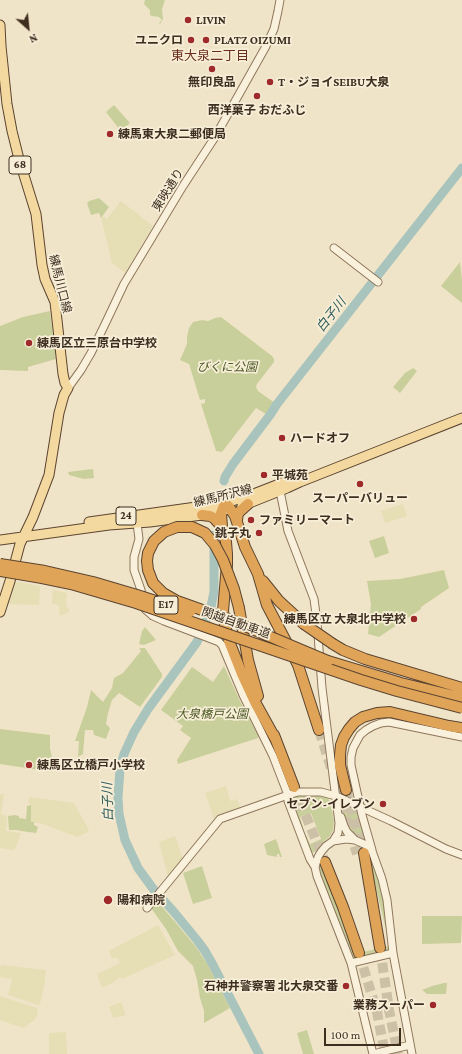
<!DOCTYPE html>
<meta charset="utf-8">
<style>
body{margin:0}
#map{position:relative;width:462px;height:1054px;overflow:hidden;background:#f0e4c8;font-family:"Crimson Pro",serif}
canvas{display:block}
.north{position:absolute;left:8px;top:8px;width:40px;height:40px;-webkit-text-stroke:3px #f7eed8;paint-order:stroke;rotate:153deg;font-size:11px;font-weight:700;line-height:16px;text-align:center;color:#3d2e20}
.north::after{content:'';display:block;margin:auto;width:14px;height:18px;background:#3d2e20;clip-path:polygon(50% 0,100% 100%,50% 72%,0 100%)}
.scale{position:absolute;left:324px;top:1028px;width:77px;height:18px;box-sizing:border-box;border:2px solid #3d2e20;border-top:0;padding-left:5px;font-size:12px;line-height:14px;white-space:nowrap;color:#3d2e20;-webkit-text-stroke:3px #f7eed8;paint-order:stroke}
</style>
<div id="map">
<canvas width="462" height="1054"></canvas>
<div class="north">N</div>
<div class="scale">100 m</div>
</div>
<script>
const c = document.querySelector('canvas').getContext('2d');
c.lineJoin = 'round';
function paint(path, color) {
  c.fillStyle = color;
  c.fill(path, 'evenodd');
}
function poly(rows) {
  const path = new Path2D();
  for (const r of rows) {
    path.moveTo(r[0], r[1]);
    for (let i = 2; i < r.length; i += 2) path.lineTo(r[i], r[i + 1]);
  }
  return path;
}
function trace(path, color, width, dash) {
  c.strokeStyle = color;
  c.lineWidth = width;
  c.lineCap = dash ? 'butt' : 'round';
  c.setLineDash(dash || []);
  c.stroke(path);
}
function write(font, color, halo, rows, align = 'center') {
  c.font = font + ' "Crimson Pro","Noto Sans JP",serif';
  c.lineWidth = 3.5;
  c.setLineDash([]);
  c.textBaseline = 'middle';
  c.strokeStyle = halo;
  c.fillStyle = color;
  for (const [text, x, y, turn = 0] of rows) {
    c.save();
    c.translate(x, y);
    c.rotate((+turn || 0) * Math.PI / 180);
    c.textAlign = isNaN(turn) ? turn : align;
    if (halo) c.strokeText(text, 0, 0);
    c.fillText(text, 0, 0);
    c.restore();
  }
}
const farmland = poly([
 [121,201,153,226,125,273,112,263,101,218,103,216,107,219],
 [403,504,407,516,385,523,381,511],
 [12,581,40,586,39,605,5,604],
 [53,590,67,593,66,602,67,608,69,608,69,612,60,616,59,608,59,605,52,604],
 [226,786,230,801,237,799,241,809,216,819,214,819,205,793],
 [0,794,4,794,1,814,7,816,6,831,21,833,15,849,13,850,0,848],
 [29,797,74,803,89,830,88,832,77,837,40,823,31,822,31,805,28,802],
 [175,836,183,859,168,877,159,842],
 [158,925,175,955,122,979,121,977,116,980,116,981,102,988,97,974,120,963,117,957,113,959,109,951],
 [1,965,46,970,45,981,40,1004,38,1005,8,995,12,979,0,977,0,968],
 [0,996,37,1008,38,1010,36,1019,23,1028,0,1020],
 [121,1002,126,1015,113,1018,109,1007],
 [66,1032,67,1054,49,1054,49,1033]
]);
const green = poly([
 [145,0,165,0,162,9,163,19,160,24,159,23,162,20,159,17,152,16,150,15,150,10,144,4],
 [114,105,130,123,122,130,120,130,106,112],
 [99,198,109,207,101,218,99,213,91,215,87,203,89,201],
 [460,262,462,280,462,303,441,286],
 [50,311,56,359,28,367,28,371,0,370,0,326,23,317],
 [221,317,272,356,274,359,274,362,257,384,256,387,258,391,275,403,266,414,256,408,222,452,216,451,201,404,205,403,205,399,200,400,189,364,180,360,187,344,187,337,189,328,193,322,202,320,208,321,215,318],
 [413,368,417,371,400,393,393,387,405,373],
 [93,469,94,478,84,479,69,475,68,472],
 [384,536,389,553,375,558,369,541],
 [444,570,449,588,421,607,421,609,379,637,368,634,371,604,367,581,400,579],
 [145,627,156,640,144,645,139,644,142,631],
 [141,648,145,648,162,674,162,677,140,707,119,693,112,700,108,713,106,724,110,728,106,739,94,735,93,730,85,730,83,754,78,757,79,741,75,741,87,707,91,690,103,702,112,688,114,678,123,673,141,651,139,649],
 [224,666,241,703,259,736,258,738,178,764,177,760,191,738,180,730,183,726,161,710,192,667,213,682],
 [0,729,50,735,50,748,53,763,52,772,0,764],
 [299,796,319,796,327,797,331,803,334,822,333,830,330,836,321,844,316,851,312,853,310,852,304,836,306,835,310,844,321,839,311,813,300,817,303,828,301,829,292,804,296,797],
 [31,805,31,822,34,822,34,825,38,827,36,833,21,831,17,830,9,830,8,816,15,815,19,816,19,818,26,819,27,806],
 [347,805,357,811,358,819,360,819,367,843,354,836,344,821,342,809],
 [276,839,282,857,280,857,279,854,277,854,277,857,267,855,264,844],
 [372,858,384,898,390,950,354,959,352,958,320,875,320,868,321,864,322,863,355,954,388,946,388,938,369,859],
 [202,866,212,898,193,904,183,873],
 [157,901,177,924,196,947,208,965,230,1008,204,1023,204,1011,200,998,197,980,193,966,178,951,166,929,151,908],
 [422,916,462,916,461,943,422,944],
 [444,983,447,983,446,994,427,994,422,990,432,986],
 [307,1030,314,1054,303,1054,297,1033]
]);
const river = poly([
 [224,481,225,477,233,464,270,415,277,404,462,168],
 [214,535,214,592,210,611,197,642,148,709,134,732,124,754,120,769,118,798,119,814,125,840,138,868,154,890,174,912,197,940,205,951,213,965,259,1054]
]);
const highwayTunnel = poly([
 [319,730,331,768],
 [294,787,325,862],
 [337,789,357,854],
 [346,790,364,853],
 [380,948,389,1010,398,1054],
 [359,953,377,1012,385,1054]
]);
const minor = poly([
 [334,248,378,282],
 [68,388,81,370,91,353,107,320,124,284,183,186,215,137,265,48,274,29,278,11,280,0],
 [279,486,288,531,314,599,317,622,322,688,339,823,338,833,333,841],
 [137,523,139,539,134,557,134,570,141,590,145,609,153,616,164,621,214,640,219,642,222,645,243,695,273,756,288,795,288,801,310,859,315,867],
 [341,817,344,826,347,832,355,840,366,845,372,851,382,879,387,900,393,953,412,1054],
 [355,840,346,839,333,841,326,846,321,852,318,857,315,867,317,876,351,963,373,1054],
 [372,850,362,815,351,765,351,757,353,748,360,735,366,730,373,726,381,723,389,722,462,737],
 [147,908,220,819,288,795,298,792,321,792,336,796,391,821,446,849,462,855],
 [351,963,393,953],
 [373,1054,410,1045]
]);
const major = poly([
 [0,25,1,46,7,104,12,131,19,159,36,214,42,265,45,279,55,302,63,374,65,383,68,388,64,395,59,413,49,475,33,517,20,544,10,581,0,612],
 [242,506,287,488,300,482,462,418],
 [89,522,225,503,246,497,300,476],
 [0,540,109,525,150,522,202,515,228,509]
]);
const highway = poly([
 [202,515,210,516,214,518,222,527],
 [237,520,238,513,248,504],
 [263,581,279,601,304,624],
 [239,608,248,660,258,696],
 [333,644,343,650,365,659,462,688],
 [328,661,401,683,462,698],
 [274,735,294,787],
 [276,740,255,702,242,674,229,641,225,625,223,611,227,565,227,554,226,542,222,527,221,513,225,503,229,507,235,516,245,547,258,574,267,605,290,649,298,665,319,730],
 [346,790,340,765,340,755,341,745,344,737,349,729,355,722,363,717,377,713,390,712,449,726,462,728],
 [364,853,380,948],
 [325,862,343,907,359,953]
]);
const highwayBridge = poly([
 [0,564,45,571,93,582,137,595,190,612],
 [0,571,42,578,71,584,136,603,361,680,397,691,462,708],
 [239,608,234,589,223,560,215,545,205,533,192,527,177,527,164,532,154,541,148,553,147,561,148,570,153,583,163,593,177,601,233,621,328,661],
 [304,624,333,644]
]);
const markers = [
 [188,20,4,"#9e2a2b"],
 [191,40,4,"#9e2a2b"],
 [206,40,4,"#9e2a2b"],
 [212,69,4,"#9e2a2b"],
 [270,82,4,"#9e2a2b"],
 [257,96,4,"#9e2a2b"],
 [110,134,4,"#9e2a2b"],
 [29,343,4,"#9e2a2b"],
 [282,438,4,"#9e2a2b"],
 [264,475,4,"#9e2a2b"],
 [360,484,4,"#9e2a2b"],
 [251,520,4,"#9e2a2b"],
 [259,533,4,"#9e2a2b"],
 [414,619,4,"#9e2a2b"],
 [29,765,4,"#9e2a2b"],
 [383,804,4,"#9e2a2b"],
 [108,900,5,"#9e2a2b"],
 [346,986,4,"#9e2a2b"],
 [433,1005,4,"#9e2a2b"]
];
const shields = [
 [20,165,22],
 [126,516,20],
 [166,605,24]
];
const shieldNames = [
 ["68",20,165],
 ["24",126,516],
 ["E17",166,605]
];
const poiNames = [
 ["LIVIN",196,20],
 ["ユニクロ",183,40,"right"],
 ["PLATZ OIZUMI",214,40],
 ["無印良品",212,82,"center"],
 ["T・ジョイSEIBU大泉",278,82],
 ["西洋菓子 おだふじ",257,110,"center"],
 ["練馬東大泉二郵便局",118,134],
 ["練馬区立三原台中学校",37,343],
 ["ハードオフ",290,438],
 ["平城苑",272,475],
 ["スーパーバリュー",360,498,"center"],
 ["ファミリーマート",259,520],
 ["銚子丸",251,533,"right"],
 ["練馬区立 大泉北中学校",406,619,"right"],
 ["練馬区立橋戸小学校",37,765],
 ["セブン-イレブン",375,804,"right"],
 ["陽和病院",117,900],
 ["石神井警察署 北大泉交番",338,986,"right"],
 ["業務スーパー",425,1005,"right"]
];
const streetNames = [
 ["東映通り",168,190,-58],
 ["練馬川口線",60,284,76],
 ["練馬所沢線",223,496,-14],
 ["関越自動車道",236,623,19]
];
const parkNames = [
 ["びくに公園",227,367],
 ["大泉橋戸公園",212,714]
];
const neighbourhoodNames = [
 ["東大泉二丁目",210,56]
];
const waterNames = [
 ["白子川",331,315,-52],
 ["白子川",108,802,-92]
];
paint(farmland, '#e6deb5');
paint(green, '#c9cf9b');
trace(river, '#a9c4bc', 9);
trace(highwayTunnel, '#ccc0a6', 10, [10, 5]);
trace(minor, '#8d765c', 9);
trace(major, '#5b4430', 11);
trace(highway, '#5b4430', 12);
trace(minor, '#faf1dc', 7);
trace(major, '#f3d9a0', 9);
trace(highway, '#e0a458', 10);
trace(highwayBridge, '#5b4430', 12, []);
trace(highwayBridge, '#e0a458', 10);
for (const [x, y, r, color] of markers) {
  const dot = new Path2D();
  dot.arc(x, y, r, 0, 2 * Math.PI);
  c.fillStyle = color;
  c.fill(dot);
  trace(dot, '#f7eed8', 1.5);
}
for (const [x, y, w] of shields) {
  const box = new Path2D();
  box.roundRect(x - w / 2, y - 9, w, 18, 3);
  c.fillStyle = '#f7eed8';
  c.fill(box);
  trace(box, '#3d2e20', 1);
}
write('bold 11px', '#3d2e20', null, shieldNames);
write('bold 12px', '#3d2e20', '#f7eed8', poiNames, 'left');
write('12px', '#3d2e20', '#f7eed8', streetNames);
write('italic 12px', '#4d5a26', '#f7eed8', parkNames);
write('13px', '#6b2e1e', '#f7eed8', neighbourhoodNames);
write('italic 13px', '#2f5d5a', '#f7eed8', waterNames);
</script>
